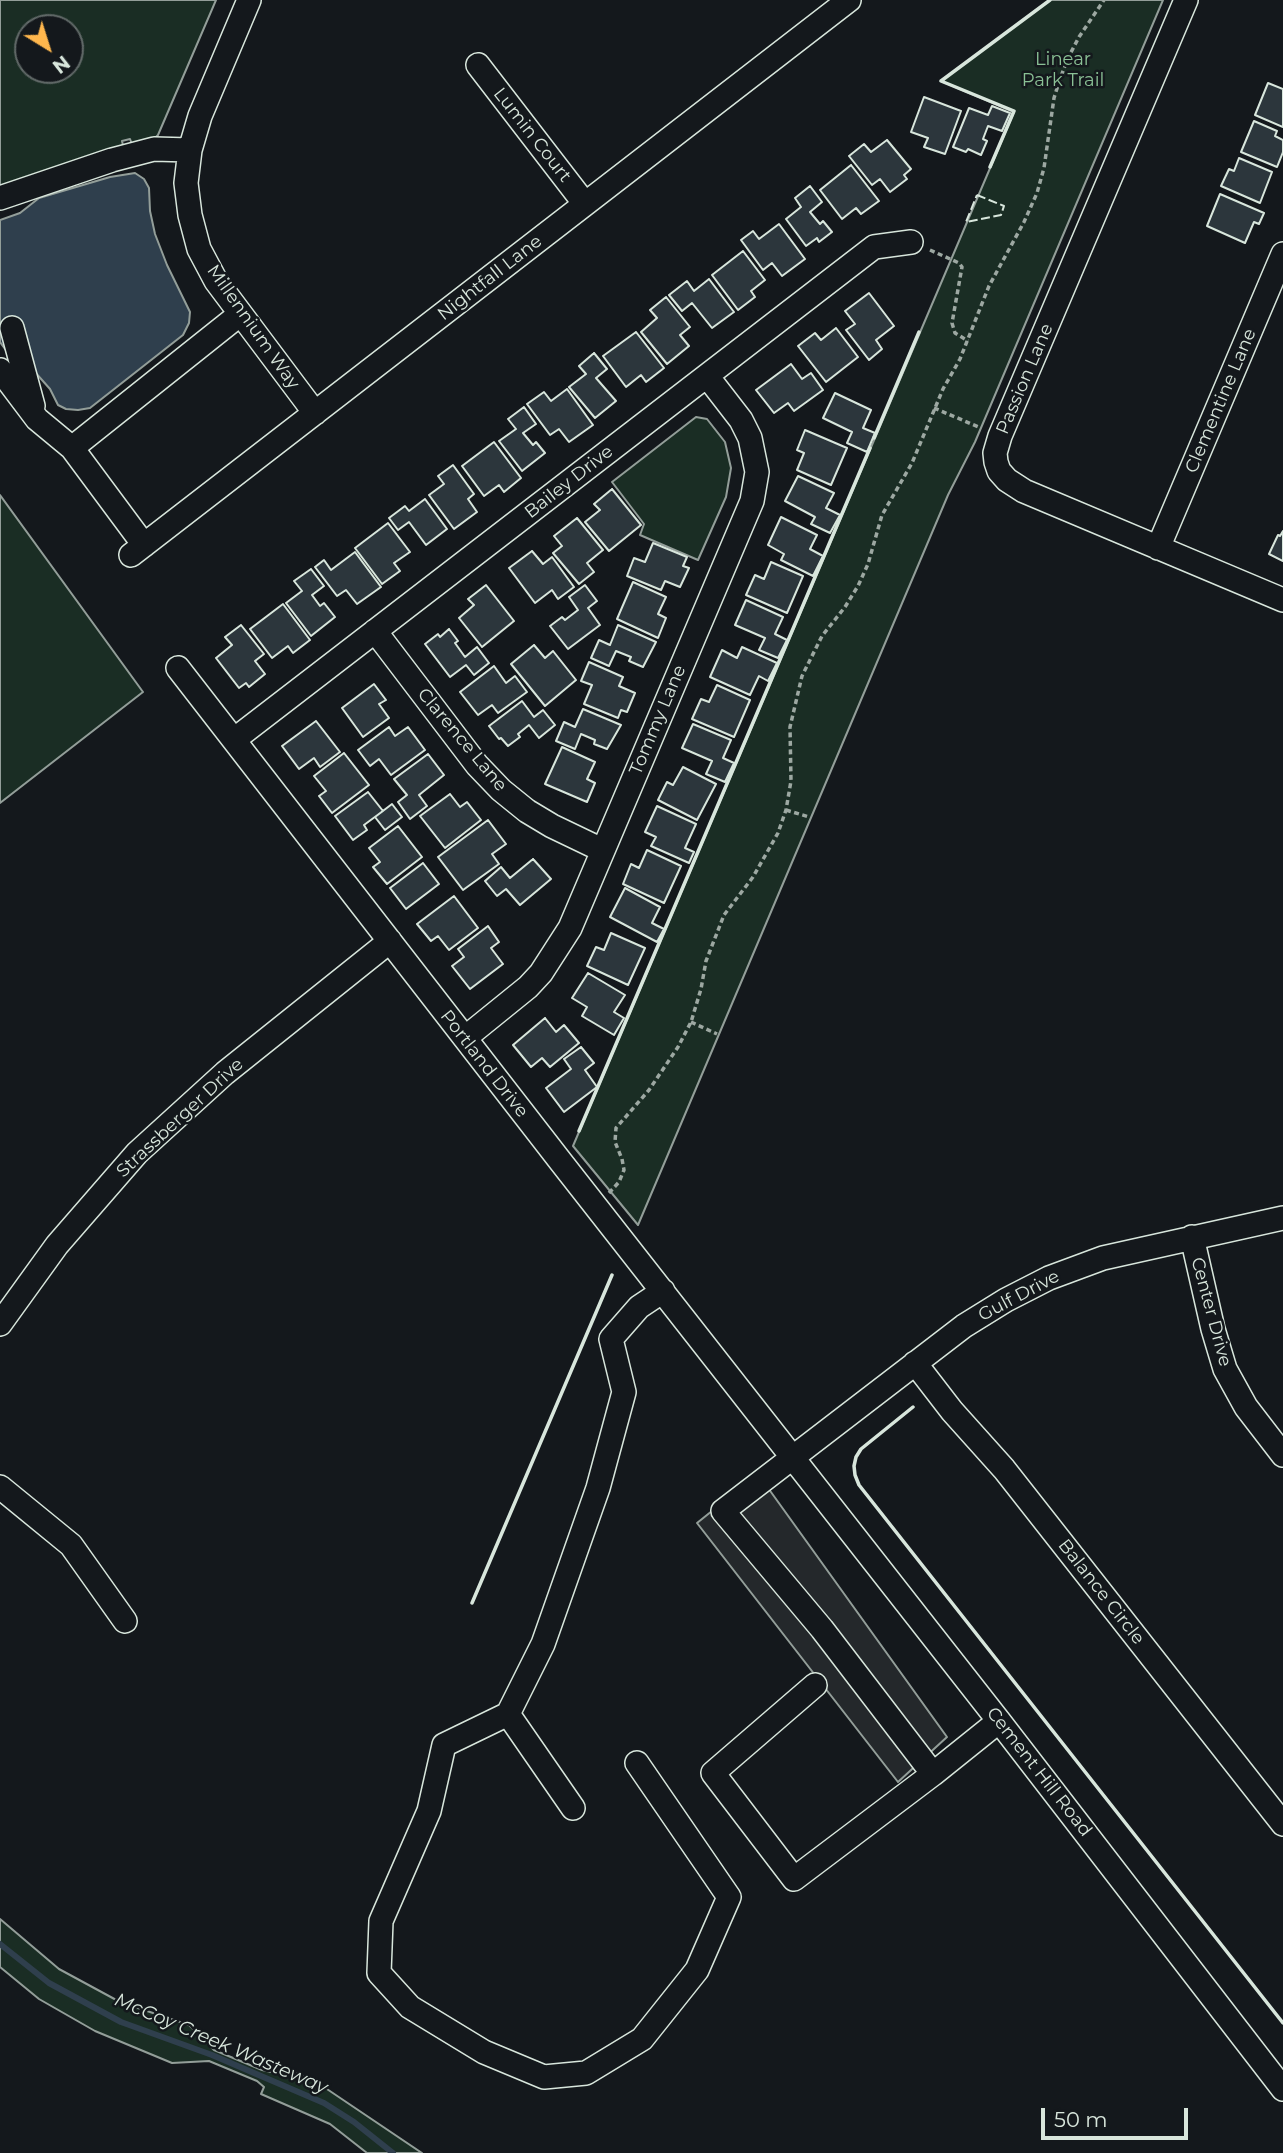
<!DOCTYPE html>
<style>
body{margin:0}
#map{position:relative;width:1283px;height:2153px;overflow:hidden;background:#14181c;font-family:Montserrat,sans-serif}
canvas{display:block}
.north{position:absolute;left:14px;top:14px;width:70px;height:70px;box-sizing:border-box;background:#14181c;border:2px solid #626a69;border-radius:50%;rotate:142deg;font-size:19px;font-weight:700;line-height:28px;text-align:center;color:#d8e6dc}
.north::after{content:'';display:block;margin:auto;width:24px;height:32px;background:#ffb74d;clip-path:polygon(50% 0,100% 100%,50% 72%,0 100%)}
.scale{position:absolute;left:1041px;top:2108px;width:147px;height:32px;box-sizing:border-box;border:4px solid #d8e6dc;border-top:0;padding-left:9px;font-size:21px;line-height:24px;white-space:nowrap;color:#d8e6dc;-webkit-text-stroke:5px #14181c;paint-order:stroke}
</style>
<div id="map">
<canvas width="1283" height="2153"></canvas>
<div class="north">N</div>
<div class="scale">50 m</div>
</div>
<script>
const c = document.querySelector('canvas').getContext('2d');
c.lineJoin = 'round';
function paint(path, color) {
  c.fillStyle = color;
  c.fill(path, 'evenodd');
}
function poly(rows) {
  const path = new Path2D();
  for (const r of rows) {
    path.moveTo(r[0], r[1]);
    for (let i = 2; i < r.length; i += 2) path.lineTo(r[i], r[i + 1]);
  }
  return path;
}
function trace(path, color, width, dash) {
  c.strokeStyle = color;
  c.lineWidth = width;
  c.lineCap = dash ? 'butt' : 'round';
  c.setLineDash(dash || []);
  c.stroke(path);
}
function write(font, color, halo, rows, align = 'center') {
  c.font = font + ' Montserrat,sans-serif';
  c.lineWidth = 5;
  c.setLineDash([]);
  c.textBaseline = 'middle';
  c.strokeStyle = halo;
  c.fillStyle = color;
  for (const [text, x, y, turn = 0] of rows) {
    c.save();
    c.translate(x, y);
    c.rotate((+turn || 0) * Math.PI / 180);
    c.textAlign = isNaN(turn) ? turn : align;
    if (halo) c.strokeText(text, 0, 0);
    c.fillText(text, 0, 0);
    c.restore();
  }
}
const green = poly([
 [0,0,216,0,158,135,151,142,133,147,130,139,122,141,124,150,0,190,0,0],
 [28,28,70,28,70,70,28,70,28,28],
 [1050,0,1163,0,975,442,948,495,638,1225,573,1146,1014,112,941,81,1050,0],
 [696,417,707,419,725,442,731,468,726,497,698,560,640,535,644,524,612,482,696,417],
 [0,495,143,692,0,803,0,495],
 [0,1919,59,1969,120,2002,189,2025,214,2050,262,2070,271,2072,274,2064,315,2081,422,2153,367,2153,330,2124,261,2094,264,2087,257,2081,209,2061,172,2063,95,2031,39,1999,0,1967,0,1919]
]);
const parking = poly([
 [758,1474,947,1737,898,1782,697,1523,758,1474]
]);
const water = poly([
 [135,173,144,179,149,188,150,211,155,234,167,265,190,312,189,323,183,335,90,408,78,410,66,409,58,405,50,389,26,362,16,364,0,342,0,220,20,213,39,198,110,177,135,173]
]);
const stream = poly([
 [0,1944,49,1983,121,2022,212,2055,324,2103,354,2122,393,2153]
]);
const building = poly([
 [1268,83,1283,89,1283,127,1255,115,1268,83],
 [924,97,961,111,945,154,924,147,928,138,911,132,924,97],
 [992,106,1010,113,1002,131,988,126,983,139,987,141,981,155,968,149,966,152,953,147,969,108,988,115,992,106],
 [1254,121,1277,131,1275,136,1283,140,1283,152,1277,167,1241,152,1254,121],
 [887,140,911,169,904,175,907,179,890,192,880,179,872,185,849,156,864,144,871,152,887,140],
 [1239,158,1272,172,1260,203,1221,186,1229,169,1234,171,1239,158],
 [851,165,879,201,861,214,856,208,842,219,820,190,851,165],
 [810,186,822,202,810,212,820,224,823,221,832,232,819,242,817,238,806,246,786,219,801,207,795,198,810,186],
 [1220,194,1264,213,1259,224,1254,222,1245,243,1207,226,1220,194],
 [779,224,805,259,782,276,772,263,763,270,741,240,753,231,759,239,779,224],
 [743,251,765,280,751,291,755,297,738,310,712,275,743,251],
 [709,279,734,312,712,328,692,303,682,311,669,295,687,281,694,291,709,279],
 [869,293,894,326,876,340,882,349,869,360,846,330,855,324,845,311,869,293],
 [666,297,690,327,680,335,689,346,667,364,641,332,657,318,650,310,666,297],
 [836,328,858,357,826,382,798,346,815,333,821,340,836,328],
 [636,332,664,368,646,382,641,375,626,387,603,356,636,332],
 [594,353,607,369,596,378,616,401,595,418,569,387,586,374,579,366,594,353],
 [791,364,802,379,811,373,823,390,794,411,788,403,774,413,756,390,791,364],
 [567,389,593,425,569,442,559,429,550,435,527,404,544,392,551,401,567,389],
 [835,393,871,410,863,428,875,433,867,452,847,443,852,432,823,418,835,393],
 [524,407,536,424,523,433,533,445,536,442,545,453,522,471,499,441,516,429,508,419,524,407],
 [805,430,847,448,831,485,797,470,804,453,797,450,805,430],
 [494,442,521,478,504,492,499,485,484,496,462,466,494,442],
 [453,465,474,494,468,499,477,512,454,529,429,495,444,484,438,476,453,465],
 [798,476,834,493,826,508,840,515,830,533,811,524,815,517,785,501,798,476],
 [612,489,641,525,609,551,585,522,600,510,594,504,612,489],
 [425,499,447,529,426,545,409,522,398,530,389,518,405,506,409,511,425,499],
 [781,517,817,535,810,549,823,556,813,576,781,560,784,554,768,545,781,517],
 [577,518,603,550,587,563,594,572,579,584,553,553,562,546,554,536,577,518],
 [388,523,410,552,394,563,400,571,382,584,355,548,388,523],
 [1283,531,1283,561,1269,554,1278,535,1280,536,1283,531],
 [653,543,687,557,683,566,689,568,680,587,665,581,661,590,627,576,634,558,645,562,653,543],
 [532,551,543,564,552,557,574,587,558,599,552,590,535,603,509,568,532,551],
 [355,552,381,587,357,604,346,590,337,596,315,567,324,560,331,570,355,552],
 [771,562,803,576,787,613,746,595,755,575,764,579,771,562],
 [311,569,324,586,312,595,320,606,324,603,335,617,311,636,286,603,302,591,294,581,311,569],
 [633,582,666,597,658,614,666,618,658,638,617,619,633,582],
 [486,585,514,621,482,647,459,618,474,605,468,599,486,585],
 [585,585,597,601,588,608,600,625,568,649,550,626,562,617,565,620,578,610,569,597,585,585],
 [746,600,783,617,775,634,787,640,778,658,759,650,765,638,735,625,746,600],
 [283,604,310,640,293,653,288,646,272,658,250,629,283,604],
 [241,625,264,654,255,661,265,674,249,687,246,683,239,688,216,658,232,645,225,637,241,625],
 [618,625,656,642,643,667,629,661,631,657,616,651,609,666,591,658,599,640,610,645,618,625],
 [449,629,458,641,455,643,465,657,477,647,489,663,474,675,466,665,450,677,425,644,438,634,440,637,449,629],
 [534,645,545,658,553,651,576,680,545,706,511,664,534,645],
 [742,647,777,663,768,681,759,676,750,695,710,677,722,650,737,658,742,647],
 [589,662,623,677,619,686,635,693,627,712,621,710,618,718,584,704,592,685,581,681,589,662],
 [494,666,506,683,515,676,527,692,498,713,492,705,478,715,460,692,494,666],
 [374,684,386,700,379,704,389,718,363,737,342,708,374,684],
 [717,685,750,700,734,737,692,719,701,699,709,702,717,685],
 [522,701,534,717,543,710,555,725,539,738,529,725,518,734,520,737,508,746,501,738,499,739,489,726,522,701],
 [583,709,621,725,607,749,594,744,595,740,581,734,575,749,556,741,564,722,575,727,583,709],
 [316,721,340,752,320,767,314,758,299,769,282,746,316,721],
 [693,724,731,740,723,758,734,763,725,782,706,774,712,761,682,748,693,724],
 [389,727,395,736,408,727,425,750,391,775,379,759,370,766,358,750,389,727],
 [562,747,595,762,587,779,595,783,587,802,545,784,562,747],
 [344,753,369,785,332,813,319,796,326,791,314,776,344,753],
 [428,754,444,775,419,795,427,806,410,819,398,802,407,795,394,779,428,754],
 [683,767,716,784,697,820,658,800,667,782,673,785,683,767],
 [368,792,383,811,364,825,367,830,353,840,335,816,368,792],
 [450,794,460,807,467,802,481,820,445,848,420,816,450,794],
 [392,804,402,817,385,830,375,817,392,804],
 [657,806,696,824,685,848,694,852,689,863,651,846,656,837,645,832,657,806],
 [488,820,506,844,492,854,499,864,463,890,438,857,488,820],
 [398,826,422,857,387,884,373,867,380,862,369,848,398,826],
 [647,850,681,866,664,903,623,884,631,864,639,868,647,850],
 [533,859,551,879,520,905,506,889,497,896,485,881,501,867,510,878,533,859],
 [423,863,439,884,406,909,390,888,423,863],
 [625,888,660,907,652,923,664,929,657,942,610,917,625,888],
 [454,896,478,928,449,950,438,936,431,941,417,924,454,896],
 [488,926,499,942,491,948,503,964,470,989,452,966,464,957,458,949,488,926],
 [611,933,645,948,628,985,587,966,596,947,604,950,611,933],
 [588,973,625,995,614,1012,624,1018,614,1035,582,1016,587,1007,572,998,588,973],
 [545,1018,556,1032,564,1025,579,1043,550,1067,542,1058,531,1067,513,1045,545,1018],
 [581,1047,594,1063,585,1070,597,1087,564,1112,546,1088,571,1069,564,1059,581,1047]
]);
const path = poly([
 [930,250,959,263,962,267,952,323,955,333,968,341],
 [934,408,981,428],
 [786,810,809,817],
 [691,1022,717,1034],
 [609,1193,619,1182,624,1170,622,1159,615,1142,616,1128,649,1090,678,1047,691,1022,701,989,706,961,724,915,753,877,778,833,786,810,791,781,790,727,802,676,822,636,845,607,858,586,868,564,882,515,912,463,943,389,960,359,989,286,1024,222,1037,193,1044,168,1054,98,1060,79,1068,58,1079,37,1104,0]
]);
const minor = poly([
 [249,0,200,116,190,150,186,183,190,215,199,249,216,281,315,413],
 [1186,0,1000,436,995,453,996,462,999,471,1007,480,1024,491,1283,600],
 [478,65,585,204],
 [0,198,112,160,154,149,190,150],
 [12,328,33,406],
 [0,370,37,419,72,448,144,545],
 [72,448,239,315],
 [1158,548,1283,254],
 [131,555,849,0],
 [375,631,477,765,501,790,527,811,552,826,602,850],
 [178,668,561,1162,999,1721,1283,2089],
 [235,739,874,247,911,242],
 [465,1038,528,987,541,973,570,928,752,501,757,472,750,438,741,420,707,376],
 [1192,1237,1213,1329,1225,1369,1246,1407,1283,1455],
 [0,1324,57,1245,137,1153,225,1073,390,941],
 [915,1363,952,1411,1004,1469,1283,1824],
 [0,1487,71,1545,125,1621],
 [815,1685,713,1773,794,1879,933,1774],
 [508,1714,444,1745,429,1811,381,1921,379,1973,410,2007,484,2052,544,2077,586,2073,642,2039,697,1970,729,1897,637,1763],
 [999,1721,933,1774,822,1629,723,1511,964,1326,1006,1300,1049,1278,1103,1258,1283,1218],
 [573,1808,508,1714,543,1644,598,1488,624,1392,611,1339,639,1307,663,1291]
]);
const fence = poly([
 [977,195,1004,206,1001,215,966,222,977,195]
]);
const wall = poly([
 [990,167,1014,111,941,81,1050,0],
 [874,438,919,332],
 [579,1131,870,448],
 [913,1407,861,1449,856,1457,854,1466,855,1475,859,1485,1283,2023],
 [472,1603,612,1275]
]);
const parkNames = [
 ["Linear",1063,60],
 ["Park Trail",1063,81]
];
const streetNames = [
 ["Lumin Court",532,135,52],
 ["Nightfall Lane",490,278,-38],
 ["Millennium Way",253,327,55],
 ["Passion Lane",1025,379,-67],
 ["Clementine Lane",1221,401,-67],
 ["Bailey Drive",569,482,-38],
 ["Tommy Lane",658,720,-67],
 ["Clarence Lane",462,740,50],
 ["Portland Drive",484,1064,52],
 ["Strassberger Drive",180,1118,-43],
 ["Gulf Drive",1019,1296,-28],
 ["Center Drive",1211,1312,75],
 ["Balance Circle",1101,1592,52],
 ["Cement Hill Road",1039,1772,52]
];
const waterNames = [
 ["McCoy Creek Wasteway",221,2044,23]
];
paint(green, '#1a2d24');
trace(green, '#939e99', 2);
paint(parking, '#24282b');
trace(parking, '#939e99', 2);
paint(water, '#2f3f4d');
trace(water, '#939e99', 2);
trace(stream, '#2f3f4d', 6);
paint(building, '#2c363c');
trace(building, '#d8e6dc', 2);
trace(minor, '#d8e6dc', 26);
trace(path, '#9da8a2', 3.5, [5, 3.5]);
trace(minor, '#14181c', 23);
trace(fence, '#d8e6dc', 2, [9, 3.5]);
trace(wall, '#d8e6dc', 3.5);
write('18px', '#8ac095', '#14181c', parkNames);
write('18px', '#d8e6dc', '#14181c', streetNames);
write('italic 19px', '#d8e6dc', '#14181c', waterNames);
</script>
